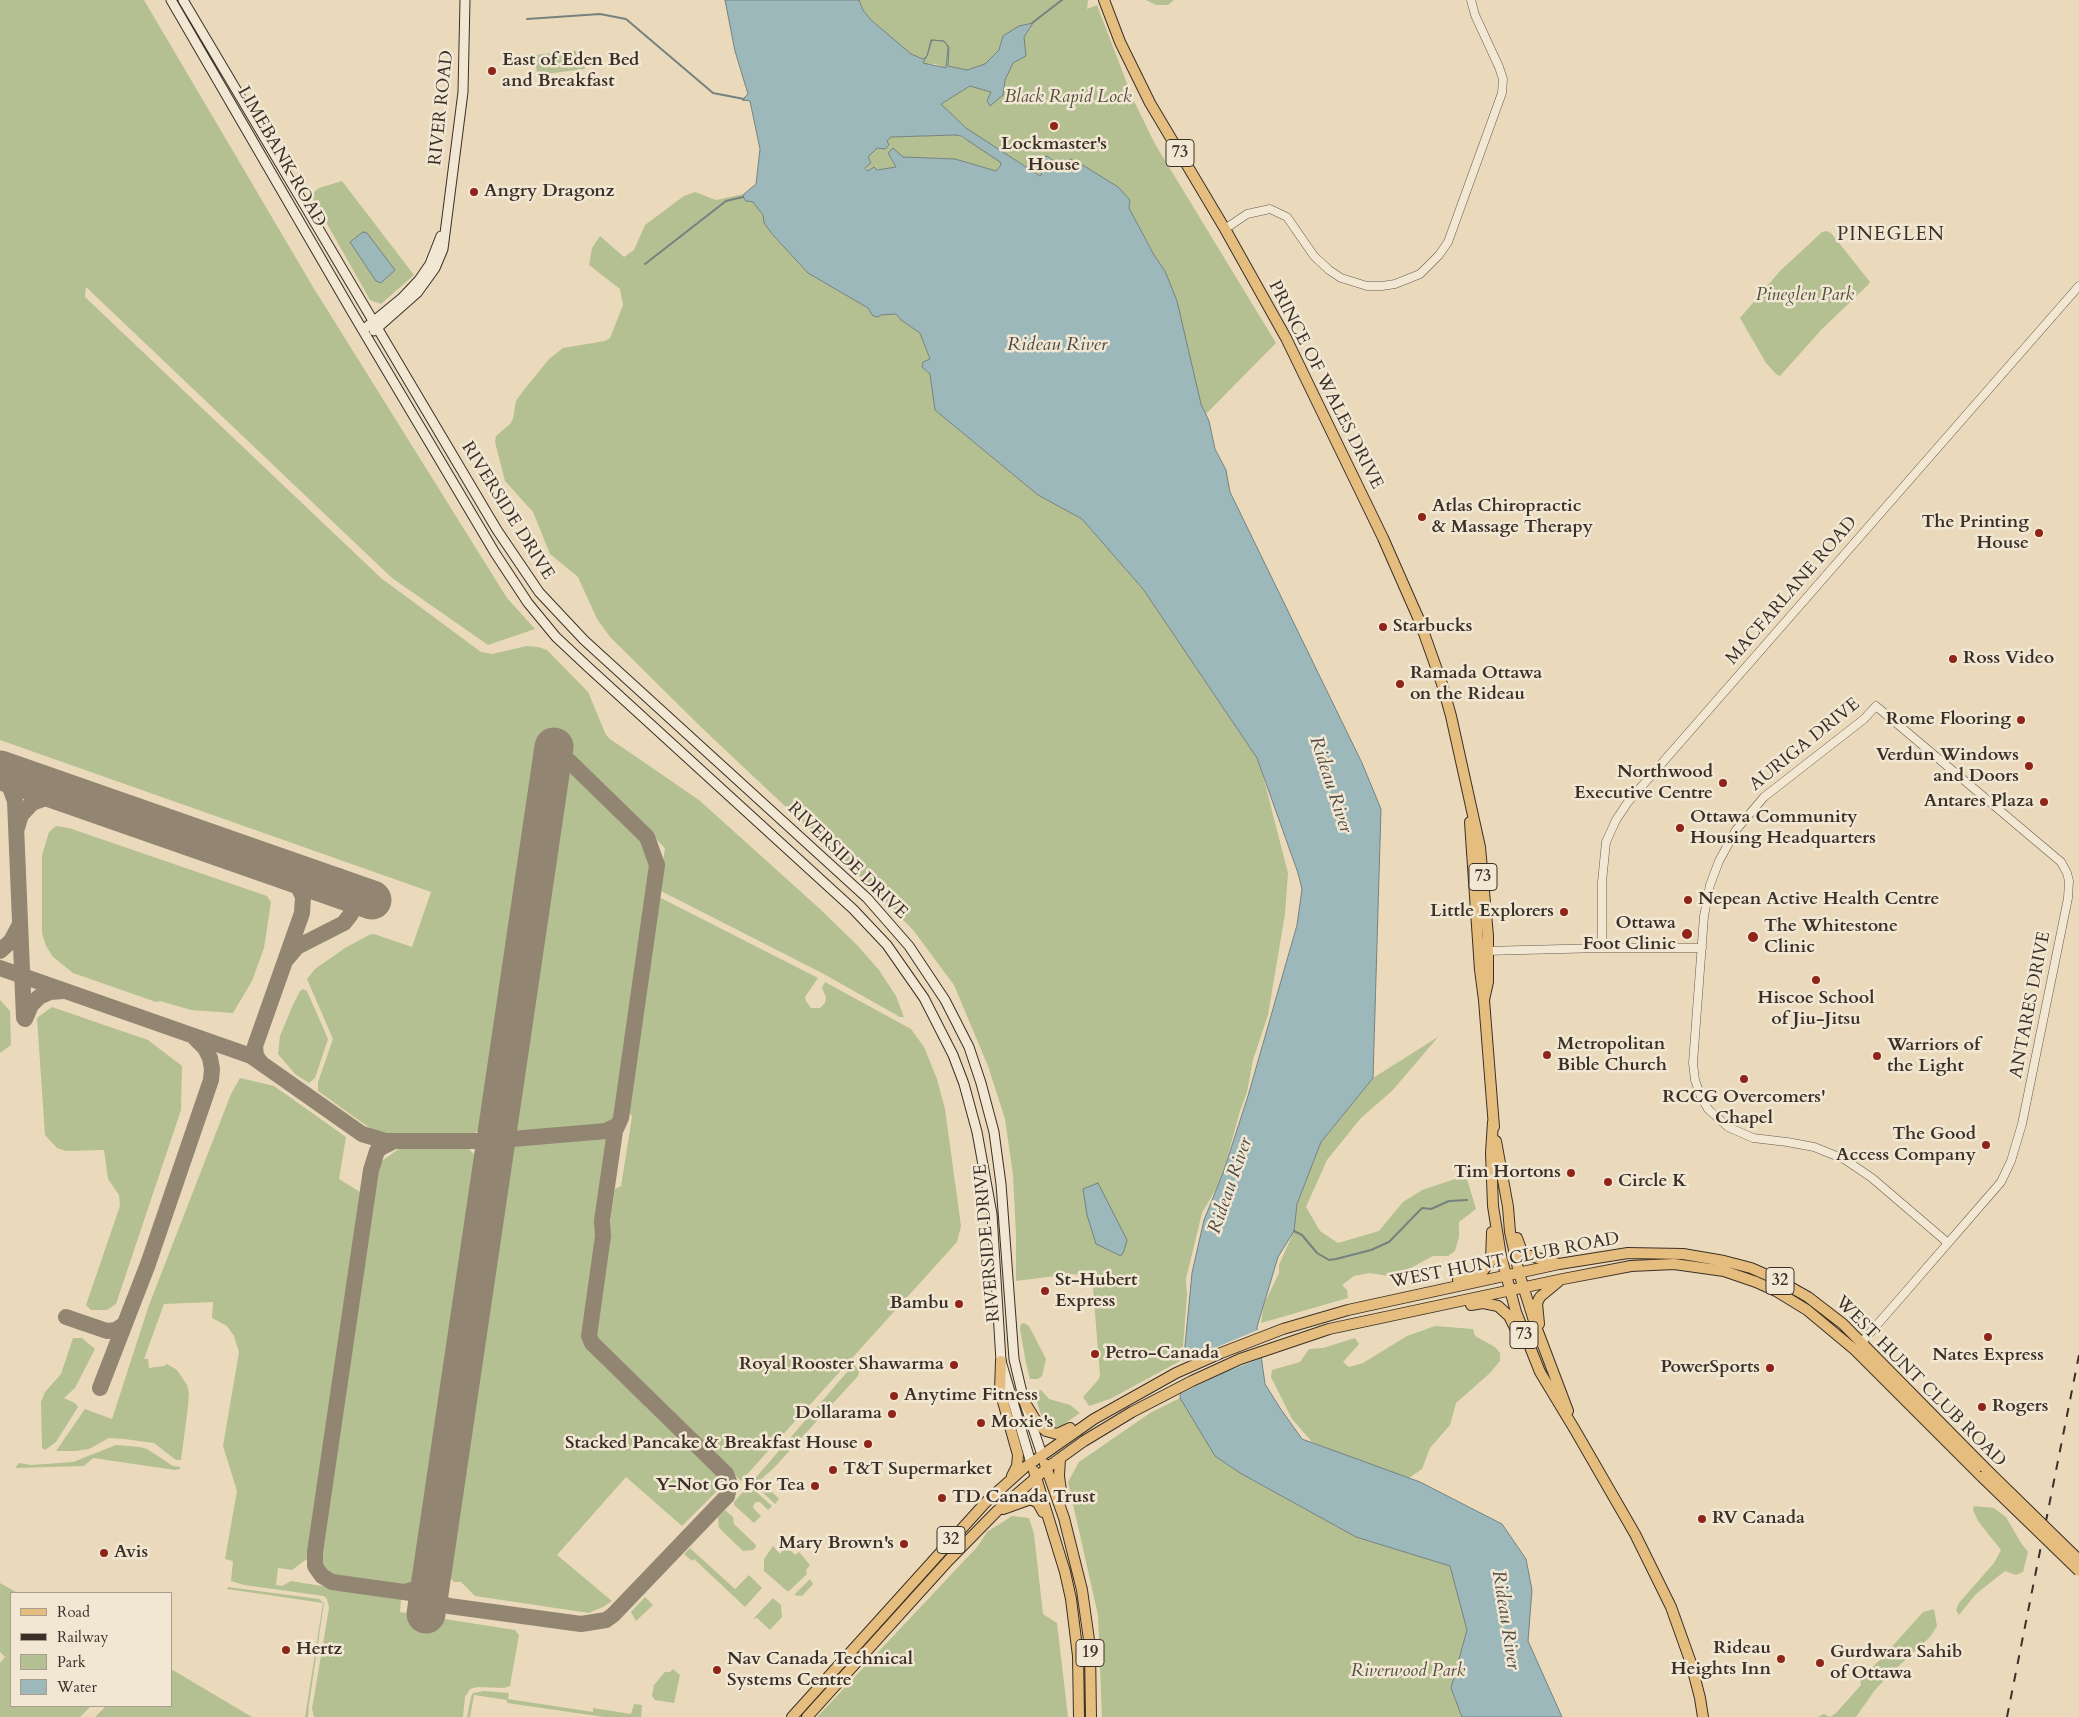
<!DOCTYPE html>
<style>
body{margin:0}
#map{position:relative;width:2079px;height:1717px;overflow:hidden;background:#eadabb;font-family:Cardo,serif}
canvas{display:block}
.legend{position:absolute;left:10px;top:1592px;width:162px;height:115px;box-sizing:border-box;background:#f1e7d3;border:1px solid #a89e8f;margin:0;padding:6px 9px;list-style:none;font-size:15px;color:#3b3028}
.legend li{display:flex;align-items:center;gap:10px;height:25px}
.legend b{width:25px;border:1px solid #a89e8f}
</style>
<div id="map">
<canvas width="2079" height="1717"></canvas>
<ul class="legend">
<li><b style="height:6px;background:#e5bd7e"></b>Road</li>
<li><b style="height:6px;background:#3b3028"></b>Railway</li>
<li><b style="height:14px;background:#b4c092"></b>Park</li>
<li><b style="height:14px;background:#9cb8ba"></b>Water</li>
</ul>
</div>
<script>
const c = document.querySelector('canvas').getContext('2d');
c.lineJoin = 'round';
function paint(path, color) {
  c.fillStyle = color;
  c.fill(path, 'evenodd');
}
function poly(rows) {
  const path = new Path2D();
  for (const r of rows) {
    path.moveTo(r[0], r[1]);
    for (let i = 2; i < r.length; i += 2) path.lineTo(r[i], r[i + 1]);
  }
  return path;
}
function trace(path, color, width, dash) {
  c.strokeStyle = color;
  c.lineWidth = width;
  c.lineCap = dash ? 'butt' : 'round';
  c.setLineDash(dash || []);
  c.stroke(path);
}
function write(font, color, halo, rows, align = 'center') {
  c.font = font + ' Cardo,serif';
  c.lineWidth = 5;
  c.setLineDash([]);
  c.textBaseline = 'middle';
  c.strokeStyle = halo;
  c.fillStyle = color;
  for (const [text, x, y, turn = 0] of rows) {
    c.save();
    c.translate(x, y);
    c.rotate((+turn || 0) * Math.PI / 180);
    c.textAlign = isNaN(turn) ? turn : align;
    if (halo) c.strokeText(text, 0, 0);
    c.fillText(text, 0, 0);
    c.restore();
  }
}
const green = poly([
 [0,0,144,0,313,287,507,598,535,629,488,645,392,578,86,287,85,297,381,578,481,652,492,654,527,646,538,647,547,650,588,692,606,735,610,739,699,800,820,909,858,946,879,970,896,996,904,1017,900,1017,822,973,659,890,665,848,564,748,544,745,488,1125,469,1136,395,1136,371,1129,318,1091,318,1082,333,1039,307,979,315,969,345,948,369,935,374,934,412,947,431,892,0,740],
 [859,0,1088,0,1087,9,1097,5,1133,99,1155,144,1276,343,1206,414,1201,404,1165,271,1154,255,1129,208,1130,200,1067,161,1058,164,1047,156,1035,163,1042,174,1041,176,1001,152,1001,165,996,171,955,159,903,157,888,153,896,167,868,171,866,167,871,163,868,157,875,149,882,148,891,137,958,135,966,140,967,129,941,104,970,86,992,92,987,101,1004,90,985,64,967,70,947,66,945,68,935,64,924,64,923,60,911,54,894,41,871,20,863,10],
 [1146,0,1174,0,1168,5,1156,5],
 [583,50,585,69,537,75,535,55],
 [342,181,414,275,381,304,370,300,313,199,313,193,319,188],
 [695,192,716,200,744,194,746,201,753,202,763,215,764,223,773,235,808,273,868,308,874,316,896,314,901,320,920,333,930,359,925,370,930,374,935,410,1038,495,1082,519,1143,589,1257,758,1262,772,1288,873,1285,914,1268,1015,1253,1060,1247,1092,1240,1111,1223,1173,1217,1187,1202,1213,1186,1279,1187,1295,1182,1360,1110,1399,1089,1406,1083,1397,1099,1379,1100,1375,1092,1276,1071,1274,1016,1281,1016,1235,1013,1175,1005,1119,988,1066,954,985,913,930,874,890,703,729,610,637,597,619,578,577,550,554,533,512,505,481,495,442,496,436,510,424,513,419,516,401,523,391,549,359,563,348,605,341,610,338,623,305,620,289,589,265,592,248,600,236,624,257,634,250,645,225,684,196],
 [1827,231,1831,233,1870,282,1868,285,1822,329,1780,376,1776,374,1766,363,1740,318,1780,271,1822,232],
 [572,768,643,839,652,865,618,1103,615,1113,608,1125,516,1133,508,1131,509,1126,561,769],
 [56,826,69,828,267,896,271,902,264,948,252,981,233,1013,191,1010,160,1001,156,1002,73,973,53,957,46,946,42,933,42,855,49,832],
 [659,897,818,978,805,997,806,1001,811,1008,820,1008,825,1003,826,997,822,988,825,982,911,1029,924,1047,937,1079,945,1109,961,1226,957,1242,741,1481,599,1344,594,1333,615,1189,621,1186,630,1130,632,1116,626,1111],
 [303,989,307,991,328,1039,315,1078,309,1083,295,1074,278,1054,280,1036,292,1007,300,991],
 [0,1000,10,1011,11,1045,0,1053],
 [52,1007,148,1040,182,1066,181,1110,116,1304,107,1310,91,1310,86,1305,120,1206,119,1195,108,1179,104,1150,66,1151,57,1148,45,1135,37,1018],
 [1438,1037,1392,1091,1361,1118,1327,1160,1306,1207,1320,1231,1338,1243,1379,1231,1403,1202,1422,1190,1461,1177,1467,1179,1476,1209,1459,1222,1459,1237,1455,1251,1448,1256,1433,1256,1394,1277,1370,1273,1354,1276,1342,1285,1347,1290,1348,1298,1261,1323,1264,1304,1279,1273,1279,1265,1294,1231,1297,1204,1321,1142,1373,1078],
 [240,1078,274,1086,346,1137,339,1179,360,1192,307,1559,292,1570,278,1568,276,1585,282,1586,291,1581,401,1599,400,1612,515,1630,519,1635,510,1686,504,1688,477,1687,470,1689,465,1697,463,1717,314,1717,312,1709,329,1608,327,1599,324,1596,244,1585,231,1581,233,1561,225,1559,237,1491,223,1446,239,1352,234,1336,227,1326,212,1318,213,1302,164,1304,144,1359,148,1359,149,1368,164,1366,167,1364,177,1370,187,1385,189,1393,188,1407,181,1460,176,1460,154,1443,124,1439,109,1438,89,1449,76,1451,56,1451,85,1409,112,1419,149,1305,231,1094],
 [604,1136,609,1142,583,1340,722,1477,722,1486,682,1526,626,1477,557,1555,612,1601,603,1607,589,1613,475,1596,461,1582,454,1582,443,1569,507,1150,517,1144],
 [400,1148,468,1148,482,1162,422,1574,406,1586,330,1575,319,1560,379,1163],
 [1024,1323,1029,1326,1046,1359,1042,1376,1038,1379,1030,1379,1026,1363,1020,1329,1021,1324],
 [1435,1326,1473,1329,1475,1336,1495,1347,1500,1353,1500,1361,1490,1373,1456,1403,1450,1425,1430,1448,1422,1469,1409,1478,1371,1467,1312,1442,1292,1419,1271,1377,1272,1370,1300,1362,1309,1349,1323,1348,1355,1338,1359,1344,1343,1362,1349,1367,1363,1363,1407,1336],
 [73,1338,82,1338,95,1349,75,1388,64,1398,75,1403,78,1407,56,1442,45,1450,42,1448,41,1402,45,1392,61,1374],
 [854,1364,859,1371,858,1376,773,1469,760,1480,752,1482],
 [1041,1390,1049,1399,1070,1405,1080,1413,1061,1426,1055,1427,1050,1425,1041,1415,1034,1393],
 [1180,1398,1215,1456,1240,1473,1356,1537,1451,1566,1467,1630,1451,1688,1462,1717,1102,1717,1098,1615,1068,1482,1079,1462,1150,1413],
 [116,1445,140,1447,147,1449,173,1466,180,1467,180,1469,175,1470,93,1458,84,1466,15,1468,19,1463,31,1465,73,1462],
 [763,1483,779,1499,775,1504,758,1488],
 [752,1488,772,1506,768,1510,760,1502,756,1502,753,1506,754,1509,761,1516,754,1523,734,1505,734,1502,744,1491],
 [1974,1506,1994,1508,2006,1517,2021,1543,2028,1552,2023,1572,2016,1575,2005,1571,1976,1594,1959,1615,1956,1610,1959,1603,1994,1563,2001,1550,1978,1521,1973,1510],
 [725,1510,733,1517,734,1524,755,1544,756,1547,753,1550,743,1551,719,1528,718,1517],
 [1012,1516,1029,1518,1034,1534,1043,1614,1057,1623,1068,1717,817,1717,978,1546,987,1532],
 [773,1546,780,1554,786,1546,795,1555,799,1552,810,1565,806,1570,807,1574,789,1591,787,1591,764,1571,764,1559],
 [690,1548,735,1589,749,1575,762,1588,745,1607,694,1559,692,1561,684,1554],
 [810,1579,813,1584,802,1596,794,1595],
 [0,1583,18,1593,11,1593,11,1706,91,1706,80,1717,0,1717,0,1663,5,1657,0,1652],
 [228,1587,319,1599,324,1603,309,1704,308,1717,305,1717,323,1603,227,1589],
 [645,1597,653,1605,636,1621,631,1612],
 [773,1598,781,1605,782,1617,770,1630,757,1618,753,1619],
 [1934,1609,1937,1626,1930,1637,1889,1675,1875,1690,1856,1717,1818,1717,1824,1714,1830,1717,1836,1713,1861,1685,1860,1678,1880,1660,1923,1612],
 [171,1669,252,1717,95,1717,106,1706,171,1706],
 [673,1669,680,1675,674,1703,655,1700,652,1696,654,1685,665,1672,670,1672],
 [484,1691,509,1693,508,1699,593,1712,593,1708,631,1714,634,1704,642,1705,642,1706,641,1717,604,1717,507,1703,507,1700,474,1695,470,1717,467,1717,471,1697,473,1693]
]);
const water = poly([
 [725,0,859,0,863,10,871,20,911,54,923,59,927,56,931,40,944,41,949,47,948,66,967,70,985,64,999,50,1003,36,1019,26,1033,23,1024,37,1026,56,1013,63,1005,80,1003,95,990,106,987,101,991,92,970,86,941,104,966,128,1040,176,1042,174,1031,166,1032,163,1037,163,1041,157,1047,156,1058,164,1070,159,1081,164,1118,187,1130,200,1129,208,1154,255,1165,271,1177,301,1201,404,1209,421,1215,449,1226,470,1230,492,1362,763,1381,809,1373,1078,1321,1142,1297,1204,1294,1231,1278,1257,1257,1327,1265,1384,1280,1408,1302,1439,1420,1482,1502,1524,1526,1559,1532,1590,1528,1641,1562,1717,1462,1717,1451,1688,1467,1630,1450,1566,1356,1537,1240,1473,1215,1456,1180,1398,1192,1273,1204,1220,1223,1173,1248,1096,1297,925,1302,889,1298,873,1257,758,1143,589,1082,519,1038,495,935,410,930,374,922,367,923,362,930,359,920,333,901,320,896,314,881,315,878,317,873,316,868,308,808,273,773,235,764,223,763,215,753,202,746,201,743,197,744,194,756,184,760,149,750,101,742,100,748,94,735,51,725,0],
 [932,40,944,41,948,47,946,68,923,63,927,56,932,40],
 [955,135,961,136,1000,162,1001,165,996,171,955,159,903,157,893,148,888,153,896,167,877,170,874,167,868,171,865,168,871,163,868,157,877,148,885,149,889,145,887,141,891,137,955,135],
 [363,232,367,233,395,270,381,283,376,281,350,242,363,232],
 [1098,1183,1127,1240,1124,1251,1121,1256,1096,1244,1087,1215,1083,1189,1098,1183]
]);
const pier = poly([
 [1260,1329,1264,1357,1223,1373,1178,1395,1181,1362]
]);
const stream = poly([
 [527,19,600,14,626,19,713,93,744,99],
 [1032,23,1062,0],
 [645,264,726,201,743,197],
 [1294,1231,1302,1235,1317,1253,1329,1260,1336,1259,1371,1250,1389,1242,1422,1208,1431,1209,1449,1201,1467,1200]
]);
const taxiway = poly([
 [0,775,9,785,15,801,24,1018],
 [17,828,21,815,32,803,54,795,66,796,121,815],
 [229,853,287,874,297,884,303,897,302,913,255,1046,256,1056,262,1064],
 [285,869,309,877,330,874,339,876,351,887,355,899,351,914,344,923,297,947,287,959],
 [0,951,11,941,19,926],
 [0,968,251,1056,362,1134,385,1141,484,1141,492,1134,497,1124,506,1064],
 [25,1019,31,1005,39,997,50,992,63,991],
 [392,1142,382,1147,377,1151,371,1170,315,1552,315,1566,322,1576,332,1582,418,1594,449,1606,581,1624,606,1620,613,1615,727,1496,730,1484,726,1474,592,1343,589,1336,603,1236,602,1221,615,1131,621,1118,657,865,647,837,569,761,562,761,555,765,546,811],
 [488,1208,497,1152,502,1143,512,1139,606,1131,618,1125],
 [483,1223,487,1197],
 [66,1317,107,1331,116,1330,125,1324],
 [100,1388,148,1264,211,1080,212,1069,210,1058,205,1048,195,1038],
 [404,1592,420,1588,429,1578,440,1514]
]);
const runway = poly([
 [0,770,372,900],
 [426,1614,554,747]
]);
const tertiary = poly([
 [1225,229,1247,214,1270,209,1287,217,1314,256,1329,270,1341,278,1367,286,1382,286,1395,284,1420,274,1439,255,1448,242,1502,93,1503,79,1499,67,1475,15,1471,0],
 [1602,948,1602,882,1606,842,1616,820,1628,802,2079,286],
 [1484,951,1602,948,1702,948],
 [1862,1342,1903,1295,2001,1182,2011,1161,2022,1124,2068,898,2069,881,2067,873,2061,862,1876,706,1864,719,1764,797,1736,830,1719,861,1710,885,1704,916,1693,1063,1695,1080,1701,1097,1708,1109,1728,1127,1753,1138,1787,1142,1814,1147,1844,1159,1872,1178,1948,1243]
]);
const secondary = poly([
 [171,0,352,312,495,553,528,603,556,637,588,667,853,909,887,945,924,998,953,1055,964,1084,977,1132,992,1214,1001,1361,1031,1463],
 [183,0,497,530,539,592,584,640,867,898,909,946,945,1000,969,1047,981,1083,994,1132,1001,1184,1014,1359,1024,1401,1042,1455],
 [363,330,402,298,419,280,430,264,441,236],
 [374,331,417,293,435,268,443,249,463,92,465,0]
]);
const primary = poly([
 [1104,0,1120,42,1150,103,1225,229,1286,338,1383,538,1420,622,1442,684,1451,716,1480,847,1488,936,1488,982,1484,1000],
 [1470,822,1480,970,1484,1000,1494,1127],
 [1493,1122,1491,1153,1493,1206,1501,1256,1516,1312,1540,1372,1575,1430,1635,1534,1671,1607,1691,1663,1700,1698,1703,1717],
 [1496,1141,1508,1207,1510,1232,1519,1273,1535,1324,1568,1411],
 [1517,1238,1521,1249,1527,1255,1556,1263],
 [1458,1280,1483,1271,1491,1261,1492,1232],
 [1471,1305,1483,1303,1498,1306,1509,1316,1517,1332],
 [1539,1324,1537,1303,1540,1297,1558,1282],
 [1001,1361,1000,1391,1018,1455,1017,1466,1012,1476],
 [1024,1401,1038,1424,1046,1431,1057,1434,1070,1428],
 [1060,1459,1059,1476,1062,1498],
 [1045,1464,1064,1518,1082,1590,1090,1647,1091,1717],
 [1034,1471,1065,1572,1071,1599,1078,1656,1079,1717],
 [1003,1509,1028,1500,1033,1500,1038,1503,1043,1512],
 [792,1717,986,1502,1024,1468,1094,1419,1176,1373,1221,1353,1283,1329,1348,1310,1559,1264,1628,1253,1683,1254,1724,1261,1751,1268,1776,1279,1808,1297,1843,1324,1984,1467],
 [807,1717,948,1561,997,1511,1052,1464,1084,1441,1132,1412,1192,1381,1240,1359,1329,1329,1563,1279,1631,1266,1674,1264,1724,1271,1756,1282,1776,1291,1807,1310,1855,1350,1982,1477]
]);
const rail = poly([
 [2007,1717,2079,1355]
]);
const primaryBridge = poly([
 [1984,1467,2079,1560],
 [1982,1477,2079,1571]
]);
const markers = [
 [492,71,5,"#8f2418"],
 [1054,126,5,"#8f2418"],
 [474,192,5,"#8f2418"],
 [1422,517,5,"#8f2418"],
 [2039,533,5,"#8f2418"],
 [1383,627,5,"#8f2418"],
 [1953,659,5,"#8f2418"],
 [1400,684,5,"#8f2418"],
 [2021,720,5,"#8f2418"],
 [2029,766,5,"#8f2418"],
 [1723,783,5,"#8f2418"],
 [2044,802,5,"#8f2418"],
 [1680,828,5,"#8f2418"],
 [1688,900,5,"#8f2418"],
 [1564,912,5,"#8f2418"],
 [1687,934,6,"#8f2418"],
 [1753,937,6,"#8f2418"],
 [1816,980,5,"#8f2418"],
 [1547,1055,5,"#8f2418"],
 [1877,1056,5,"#8f2418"],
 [1744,1079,5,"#8f2418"],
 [1986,1145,5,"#8f2418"],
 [1571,1173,5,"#8f2418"],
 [1608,1182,5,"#8f2418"],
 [1045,1291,5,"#8f2418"],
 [959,1304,5,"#8f2418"],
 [1988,1337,5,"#8f2418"],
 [1095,1354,5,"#8f2418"],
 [954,1365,5,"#8f2418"],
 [1770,1368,5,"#8f2418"],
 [894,1396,5,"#8f2418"],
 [1982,1407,5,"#8f2418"],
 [892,1414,5,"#8f2418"],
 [981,1423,5,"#8f2418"],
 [868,1444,5,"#8f2418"],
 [833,1470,5,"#8f2418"],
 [815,1486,5,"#8f2418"],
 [942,1498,5,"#8f2418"],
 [1702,1519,5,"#8f2418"],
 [904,1544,5,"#8f2418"],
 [104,1553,5,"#8f2418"],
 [286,1650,5,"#8f2418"],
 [1781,1659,5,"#8f2418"],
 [1820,1663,5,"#8f2418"],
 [717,1670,5,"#8f2418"]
];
const shields = [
 [1180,153,28],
 [1483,877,28],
 [1780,1281,28],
 [1524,1335,28],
 [951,1540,28],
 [1090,1653,28]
];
const shieldNames = [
 ["73",1180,153],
 ["73",1483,877],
 ["32",1780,1281],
 ["73",1524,1335],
 ["32",951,1540],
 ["19",1090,1653]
];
const poiNames = [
 ["East of Eden Bed",502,61],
 ["and Breakfast",502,82],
 ["Lockmaster's",1054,145,"center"],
 ["House",1054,166,"center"],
 ["Angry Dragonz",484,192],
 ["Atlas Chiropractic",1432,507],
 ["& Massage Therapy",1432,528],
 ["The Printing",2029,523,"right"],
 ["House",2029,544,"right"],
 ["Starbucks",1393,627],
 ["Ross Video",1963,659],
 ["Ramada Ottawa",1410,674],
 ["on the Rideau",1410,695],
 ["Rome Flooring",2011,720,"right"],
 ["Verdun Windows",2019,756,"right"],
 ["and Doors",2019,777,"right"],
 ["Northwood",1713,773,"right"],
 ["Executive Centre",1713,794,"right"],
 ["Antares Plaza",2034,802,"right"],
 ["Ottawa Community",1690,818],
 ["Housing Headquarters",1690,839],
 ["Nepean Active Health Centre",1698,900],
 ["Little Explorers",1554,912,"right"],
 ["Ottawa",1676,924,"right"],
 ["Foot Clinic",1676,945,"right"],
 ["The Whitestone",1764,927],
 ["Clinic",1764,948],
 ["Hiscoe School",1816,999,"center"],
 ["of Jiu-Jitsu",1816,1020,"center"],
 ["Metropolitan",1557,1045],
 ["Bible Church",1557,1066],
 ["Warriors of",1887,1046],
 ["the Light",1887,1067],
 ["RCCG Overcomers'",1744,1098,"center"],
 ["Chapel",1744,1119,"center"],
 ["The Good",1976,1135,"right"],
 ["Access Company",1976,1156,"right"],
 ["Tim Hortons",1561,1173,"right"],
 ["Circle K",1618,1182],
 ["St-Hubert",1055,1281],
 ["Express",1055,1302],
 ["Bambu",949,1304,"right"],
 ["Petro-Canada",1105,1354],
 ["Nates Express",1988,1356,"center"],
 ["Royal Rooster Shawarma",944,1365,"right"],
 ["PowerSports",1760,1368,"right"],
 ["Anytime Fitness",904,1396],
 ["Rogers",1992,1407],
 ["Dollarama",882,1414,"right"],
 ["Moxie's",991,1423],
 ["Stacked Pancake & Breakfast House",858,1444,"right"],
 ["T&T Supermarket",843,1470],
 ["Y-Not Go For Tea",805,1486,"right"],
 ["TD Canada Trust",952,1498],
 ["RV Canada",1712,1519],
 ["Mary Brown's",894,1544,"right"],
 ["Avis",114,1553],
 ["Rideau",1771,1649,"right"],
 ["Heights Inn",1771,1670,"right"],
 ["Hertz",296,1650],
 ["Gurdwara Sahib",1830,1653],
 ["of Ottawa",1830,1674],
 ["Nav Canada Technical",727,1660],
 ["Systems Centre",727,1681]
];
const parkNames = [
 ["Black Rapid Lock",1068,98],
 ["Pineglen Park",1805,296],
 ["Riverwood Park",1408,1672]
];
const streetNames = [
 ["RIVER ROAD",442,108,-84],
 ["LIMEBANK ROAD",281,157,60],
 ["PRINCE OF WALES DRIVE",1325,385,63],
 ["RIVERSIDE DRIVE",507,511,58],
 ["MACFARLANE ROAD",1792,591,-49],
 ["AURIGA DRIVE",1805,745,-39],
 ["RIVERSIDE DRIVE",847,861,44],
 ["ANTARES DRIVE",2031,1005,-79],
 ["RIVERSIDE DRIVE",988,1243,-95],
 ["WEST HUNT CLUB ROAD",1505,1261,-11],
 ["WEST HUNT CLUB ROAD",1920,1382,45]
];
const neighbourhoodNames = [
 ["PINEGLEN",1891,236]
];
const waterNames = [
 ["Rideau River",1057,346],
 ["Rideau River",1330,785,72],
 ["Rideau River",1231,1186,-71],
 ["Rideau River",1505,1620,81]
];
paint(green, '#b4c092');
paint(water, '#9cb8ba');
trace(water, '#758280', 1);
paint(pier, '#eadabb');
trace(stream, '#758280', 2);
trace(taxiway, '#928572', 16);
trace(runway, '#928572', 39);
trace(tertiary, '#675a4d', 9);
trace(secondary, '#3b3028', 11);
trace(primary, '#3b3028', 12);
trace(tertiary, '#f1e7d3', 8);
trace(secondary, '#f1e7d3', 9);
trace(primary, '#e5bd7e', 10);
trace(rail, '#3b3028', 2, [9, 9]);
trace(primaryBridge, '#3b3028', 12, []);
trace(primaryBridge, '#e5bd7e', 10);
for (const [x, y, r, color] of markers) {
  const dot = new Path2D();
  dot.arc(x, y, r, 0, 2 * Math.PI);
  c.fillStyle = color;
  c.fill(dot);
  trace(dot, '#f1e7d3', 2);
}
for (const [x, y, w] of shields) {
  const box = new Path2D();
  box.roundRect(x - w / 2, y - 13.5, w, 27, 4);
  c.fillStyle = '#f1e7d3';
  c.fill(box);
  trace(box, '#3b3028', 1);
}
write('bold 16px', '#3b3028', null, shieldNames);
write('bold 18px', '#3b3028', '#f1e7d3', poiNames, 'left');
write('italic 18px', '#534d3d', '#f1e7d3', parkNames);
write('18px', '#3b3028', '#f1e7d3', streetNames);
c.letterSpacing = '1px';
write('19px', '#3b3028', '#f1e7d3', neighbourhoodNames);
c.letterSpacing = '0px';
write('italic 19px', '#4e4b45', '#f1e7d3', waterNames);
</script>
